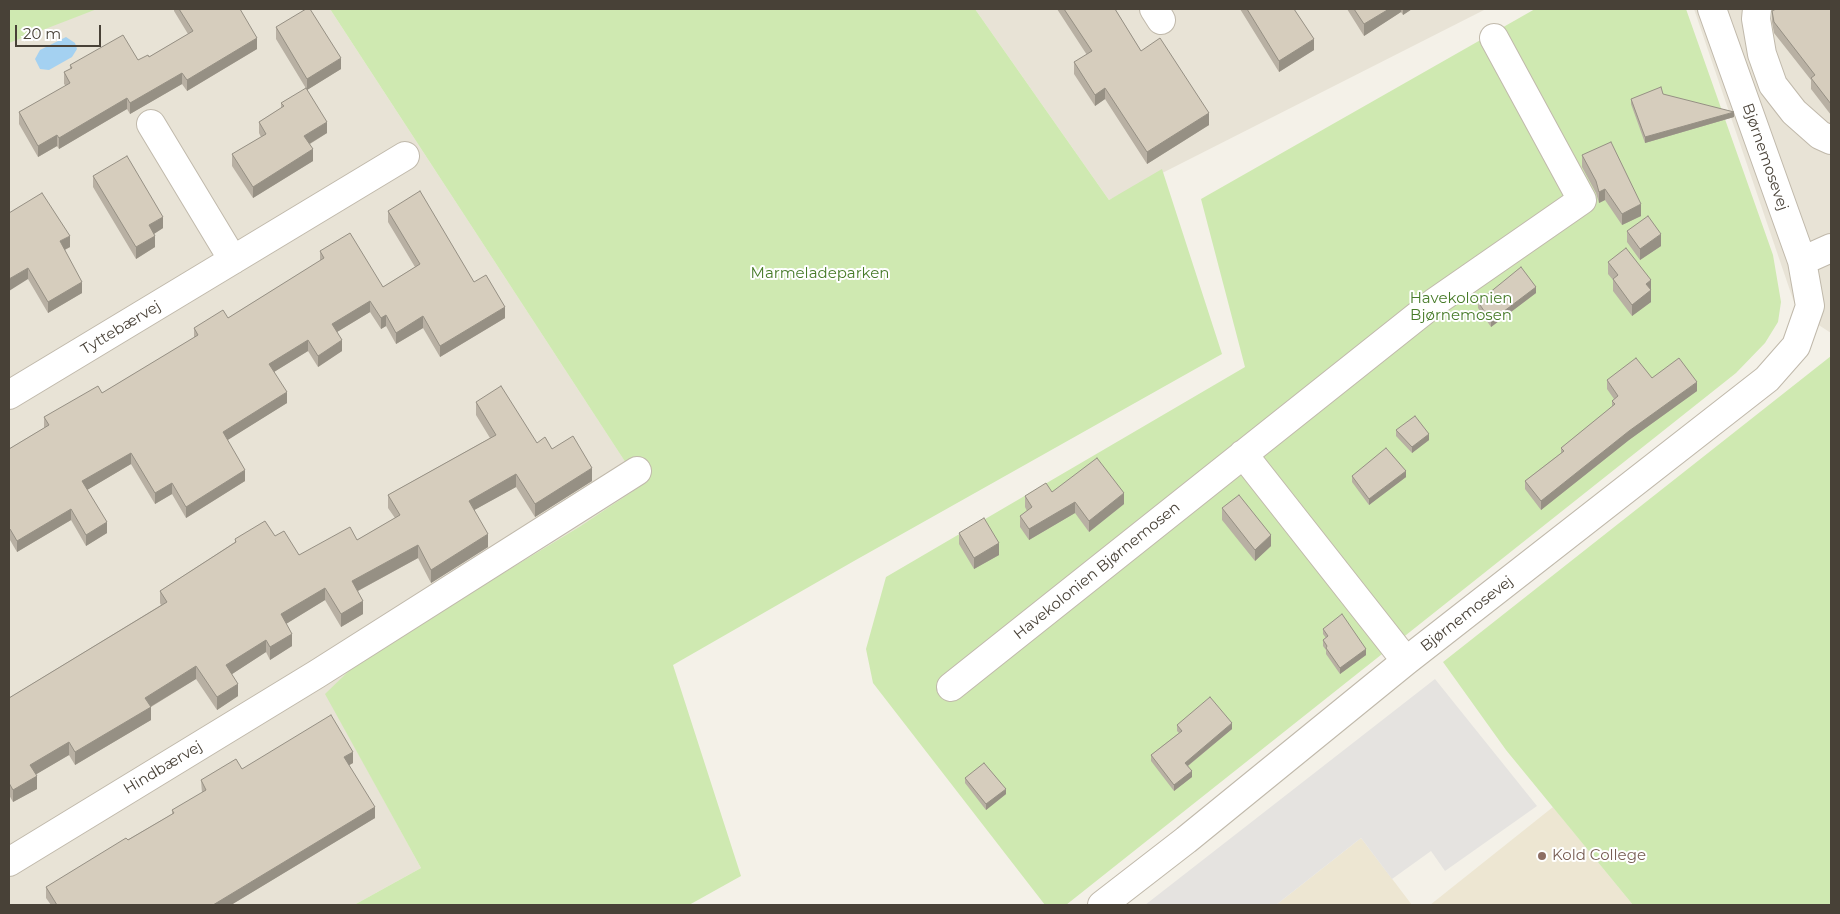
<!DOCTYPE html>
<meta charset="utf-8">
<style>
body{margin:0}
#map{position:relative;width:1840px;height:914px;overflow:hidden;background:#f4f1e8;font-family:Montserrat,sans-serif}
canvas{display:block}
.frame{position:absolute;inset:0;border:10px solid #484137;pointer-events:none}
.scale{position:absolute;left:15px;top:25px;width:86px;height:22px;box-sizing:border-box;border:2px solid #484137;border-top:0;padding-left:6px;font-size:15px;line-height:18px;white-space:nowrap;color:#484137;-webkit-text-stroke:4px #fff;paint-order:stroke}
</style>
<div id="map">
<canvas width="1840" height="914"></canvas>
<div class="frame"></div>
<div class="scale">20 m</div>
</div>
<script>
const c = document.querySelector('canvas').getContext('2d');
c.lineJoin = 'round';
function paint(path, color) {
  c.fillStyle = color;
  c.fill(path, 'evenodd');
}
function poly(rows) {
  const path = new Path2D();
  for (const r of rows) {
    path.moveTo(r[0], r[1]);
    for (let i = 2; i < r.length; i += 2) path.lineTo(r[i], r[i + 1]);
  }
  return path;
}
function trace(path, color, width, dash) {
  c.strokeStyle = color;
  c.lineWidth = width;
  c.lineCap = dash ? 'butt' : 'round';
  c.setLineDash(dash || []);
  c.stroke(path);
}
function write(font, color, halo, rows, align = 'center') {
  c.font = font + ' Montserrat,sans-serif';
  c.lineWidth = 4;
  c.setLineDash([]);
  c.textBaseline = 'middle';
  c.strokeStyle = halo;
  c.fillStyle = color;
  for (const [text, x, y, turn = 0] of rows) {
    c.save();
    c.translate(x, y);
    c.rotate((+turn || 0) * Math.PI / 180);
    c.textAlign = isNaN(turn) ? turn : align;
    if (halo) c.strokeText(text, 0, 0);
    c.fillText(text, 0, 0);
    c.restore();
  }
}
const residential = poly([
 [9,9,330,9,641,486,579,527,360,660,326,694,421,868,354,905,9,905],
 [975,9,1486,9,1109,200],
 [1694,9,1831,9,1831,333,1797,311]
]);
const education = poly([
 [1553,807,1633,905,1430,905],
 [1361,838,1412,905,1276,905]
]);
const green = poly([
 [9,9,97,9,9,43],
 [330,9,975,9,1109,200,1162,169,1222,354,854,561,673,665,741,876,689,905,354,905,421,868,325,694,360,660,579,527,639,487,637,480],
 [1535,9,1686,9,1773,255,1781,302,1778,322,1765,343,1736,373,1066,905,1045,905,873,683,866,649,886,577,1245,367,1201,199],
 [1831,356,1831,905,1633,905,1506,750,1443,662]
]);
const parking = poly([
 [1435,679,1537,806,1445,871,1431,851,1392,879,1361,838,1276,905,1145,905]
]);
const water = poly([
 [66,37,75,43,77,49,72,57,49,70,40,69,35,59,40,50]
]);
const minor = poly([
 [1154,9,1161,20],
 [1757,9,1756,19,1762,54,1773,85,1794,112,1820,135,1831,140],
 [151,124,233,260],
 [1802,261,1831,248],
 [9,395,405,156],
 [1243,454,1406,661],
 [951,687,1435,302,1582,200,1494,38],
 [9,862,317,674,637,471],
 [1102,905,1186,840,1406,661,1767,379,1796,346,1810,306,1802,261,1712,9]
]);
const wall = poly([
 [174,9,240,9,257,49,187,91,182,84,130,114,127,109,59,149,57,146,38,157,19,124,19,112,66,86,64,84,64,72,70,69,70,65,138,60,149,57,188,34,174,11],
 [1057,9,1115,9,1141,51,1209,125,1147,164,1105,99,1095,106,1074,74,1074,62,1087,55],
 [1240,9,1294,9,1314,50,1279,72],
 [1347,9,1412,9,1403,15,1401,12,1364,36],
 [1831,9,1831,115,1811,89,1811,80,1774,33,1772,22,1772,11],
 [276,27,341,69,307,90,276,39],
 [1631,99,1734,117,1645,143,1631,104],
 [281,103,327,133,310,144,313,161,253,198,232,166,232,154,261,137,259,133,259,122,281,108],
 [1582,155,1641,216,1622,225,1605,200,1599,203,1596,193,1582,167],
 [93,176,163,228,154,234,155,247,136,259,93,187],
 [388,211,474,282,505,318,440,357,423,328,396,344,386,326,381,329,370,312,337,332,342,351,318,367,308,351,274,372,287,403,227,440,245,481,186,518,172,494,155,504,131,464,87,490,107,533,86,546,71,520,17,552,10,540,9,449,44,428,44,417,102,393,194,338,194,328,228,318,320,261,320,251,383,287,415,267,388,222],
 [9,213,70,247,65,250,82,293,48,313,28,279],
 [1627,231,1661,246,1640,260,1627,242],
 [1608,262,1651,280,1651,302,1632,316,1613,291,1613,280,1608,274],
 [1536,293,1491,327,1478,308,1478,302],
 [1652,378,1697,391,1629,440,1541,510,1525,489,1525,481,1561,453,1561,448,1612,407,1612,401,1614,399,1607,389,1607,380],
 [476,402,537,443,552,449,592,481,535,517,516,487,474,510,488,547,431,583,418,558,358,591,363,614,341,627,325,600,286,624,292,646,270,660,266,652,232,674,238,696,217,710,196,679,151,707,151,720,75,765,69,755,36,774,37,789,13,802,9,795,9,698,161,605,160,603,160,591,235,542,235,539,275,536,299,555,357,540,395,518,388,508,388,495,490,438,476,415],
 [1396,430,1429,440,1412,453,1396,436],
 [1352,476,1406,477,1369,505,1352,482],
 [1052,492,1124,504,1089,532,1075,513,1029,540,1020,527,1020,516,1027,511,1025,507,1025,496],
 [1222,508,1271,546,1255,561,1222,520],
 [959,533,999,555,974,569,959,544],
 [1323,629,1366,655,1340,674,1326,654,1326,650,1323,646,1323,640,1326,638,1323,634],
 [1177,725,1232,729,1188,766,1192,777,1174,791,1151,761,1151,755,1179,733,1177,731],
 [353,763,349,765,375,818,231,905,51,905,46,898,46,887,172,814,172,810,202,793,201,780,242,769],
 [965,778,1006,794,986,810,965,783]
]);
const shadedWall = poly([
 [1389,9,1401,9,1401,12,1364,36,1364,24],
 [1403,9,1412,9,1403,15],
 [257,38,257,49,187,91,187,80],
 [1314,39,1314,50,1279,72,1279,61],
 [341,58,341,69,307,90,307,79],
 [182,73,182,84,130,114,130,103],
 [1105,88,1105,99,1095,106,1095,95],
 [127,98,127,109,59,149,59,138],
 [1734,112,1734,117,1645,143,1645,137],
 [1209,113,1209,125,1147,164,1147,152],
 [327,122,327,133,304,147,304,136],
 [57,135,57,146,38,157,38,146],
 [313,149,313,161,253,198,253,187],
 [1605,189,1605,200,1599,203,1599,192],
 [1641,204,1641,216,1622,225,1622,214],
 [163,217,163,228,149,237,149,225],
 [1661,234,1661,246,1640,260,1640,249],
 [70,236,70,247,60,252,60,241],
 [155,236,155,247,136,259,136,247],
 [28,268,28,279,9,291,9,279],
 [1651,280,1651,302,1632,316,1632,305,1646,284],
 [82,282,82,293,48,313,48,302],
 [1536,287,1536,293,1491,327,1491,321],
 [370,301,370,312,332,335,332,324],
 [505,307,505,318,440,357,440,346],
 [386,315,386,326,381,329,381,318],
 [423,316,423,328,396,344,396,333],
 [308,340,308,351,269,375,269,364],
 [342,340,342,351,318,367,318,356],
 [1697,382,1697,391,1629,440,1541,510,1541,501,1629,431],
 [287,392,287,403,223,443,223,432],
 [1429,434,1429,440,1412,453,1412,447],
 [131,453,131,464,82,493,82,481],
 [592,468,592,481,535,517,535,504],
 [245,470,245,481,186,518,186,507],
 [1406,471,1406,477,1369,505,1369,499],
 [516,474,516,487,469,513,469,501],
 [172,483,172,494,155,504,155,493],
 [1124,493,1124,504,1089,532,1089,521],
 [1075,502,1075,513,1029,540,1029,529],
 [71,509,71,520,17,552,17,541],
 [107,522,107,533,86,546,86,535],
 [10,529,10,540,9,541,9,530],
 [488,534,488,547,431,583,431,570],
 [1271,535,1271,546,1255,561,1255,550],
 [999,543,999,555,974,569,974,558],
 [418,545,418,558,352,594,352,581],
 [325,588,325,600,281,627,281,614],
 [363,601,363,614,341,627,341,614],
 [292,634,292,646,270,660,270,647],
 [266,640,266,652,226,678,226,665],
 [1366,649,1366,655,1340,674,1340,668],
 [196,666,196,679,145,710,145,698],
 [238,684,238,696,217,710,217,697],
 [151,707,151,720,75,765,75,752],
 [1232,723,1232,729,1185,768,1185,763],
 [69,742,69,755,30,778,30,765],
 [353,752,353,763,344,768,344,757],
 [1192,771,1192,777,1174,791,1174,785],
 [37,776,37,789,13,802,13,790],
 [1006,789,1006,794,986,810,986,804],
 [375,807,375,818,231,905,213,905]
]);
const building = poly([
 [179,9,240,9,257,38,187,80,182,73,130,103,127,98,59,138,57,135,38,146,19,112,70,83,64,72,72,68,70,65,123,35,138,60,148,55,149,57,193,31,179,9],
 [306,9,310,9,341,58,307,79,276,27,306,9],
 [1064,9,1115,9,1141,51,1160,38,1209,113,1147,152,1105,88,1095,95,1074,62,1092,51,1064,9],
 [1247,9,1294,9,1314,39,1279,61,1247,9],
 [1354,9,1389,9,1364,24,1354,9],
 [1776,9,1831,9,1831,104,1811,78,1815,75,1774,22,1772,11,1776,9],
 [1661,87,1663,94,1734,112,1645,137,1631,99,1661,87],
 [306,88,327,122,304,136,313,149,253,187,232,154,266,134,259,122,284,106,281,103,306,88],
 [1611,142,1641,204,1622,214,1605,189,1599,192,1596,181,1582,155,1611,142],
 [127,156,163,217,149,225,155,236,136,247,93,176,127,156],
 [420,191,474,282,486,275,505,307,440,346,423,316,396,333,386,315,381,318,370,301,332,324,342,340,318,356,308,340,269,364,287,392,223,432,245,470,186,507,172,483,155,493,131,453,82,481,107,522,86,535,71,509,17,541,10,529,9,530,9,449,49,425,44,417,98,386,102,393,198,335,194,328,223,310,228,318,324,258,320,251,350,233,383,287,420,264,388,211,420,191],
 [42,193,70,236,60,241,82,282,48,302,28,268,9,279,9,213,42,193],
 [1648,216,1661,234,1640,249,1627,231,1648,216],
 [1626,248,1651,280,1646,284,1651,290,1632,305,1613,279,1618,275,1608,262,1626,248],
 [1521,267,1536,287,1491,321,1478,302,1521,267],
 [1636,358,1652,378,1679,358,1697,382,1629,431,1541,501,1525,481,1564,451,1561,448,1615,404,1612,401,1618,396,1607,380,1636,358],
 [501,386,537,443,545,437,552,449,573,436,592,468,535,504,516,474,469,501,488,534,431,570,418,545,352,581,363,601,341,614,325,588,281,614,292,634,270,647,266,640,226,665,238,684,217,697,196,666,145,698,151,707,75,752,69,742,30,765,37,776,13,790,9,783,9,698,167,602,160,591,236,542,235,539,265,521,275,536,284,531,299,555,350,527,357,540,400,515,388,495,496,435,476,402,501,386],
 [1415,416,1429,434,1412,447,1396,430,1415,416],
 [1386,448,1406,471,1369,499,1352,476,1386,448],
 [1097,458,1124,493,1089,521,1075,502,1029,529,1020,516,1032,507,1025,496,1046,483,1052,492,1097,458],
 [1239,495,1271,535,1255,550,1222,508,1239,495],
 [984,518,999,543,974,558,959,533,984,518],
 [1342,614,1366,649,1340,668,1326,648,1327,646,1323,640,1328,636,1323,629,1342,614],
 [1210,697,1232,723,1185,763,1192,771,1174,785,1151,755,1182,731,1177,725,1210,697],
 [331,715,353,752,344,757,375,807,213,905,57,905,46,887,126,838,128,840,174,813,172,810,206,790,201,780,236,759,242,769,331,715],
 [984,763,1006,789,986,804,965,778,984,763]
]);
const markers = [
 [1542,856,5,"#8d6e63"]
];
const streetNames = [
 ["Bjørnemosevej",1765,157,71],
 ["Tyttebærvej",121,328,-31],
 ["Havekolonien Bjørnemosen",1097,571,-39],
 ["Bjørnemosevej",1467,614,-38],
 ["Hindbærvej",163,768,-31]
];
const parkNames = [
 ["Marmeladeparken",820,274],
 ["Havekolonien",1461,299],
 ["Bjørnemosen",1461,316]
];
const educationNames = [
 ["Kold College",1552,856]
];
paint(residential, '#e8e3d6');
paint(education, '#ede6d2');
paint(green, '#cfe9b1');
paint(parking, '#e5e3e0');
paint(water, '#a4d1f1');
trace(minor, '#c0b9ab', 30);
trace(minor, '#fff', 28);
paint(wall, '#b8b0a3');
paint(shadedWall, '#969084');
paint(building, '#d6cdbd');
trace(building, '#969084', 1);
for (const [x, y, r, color] of markers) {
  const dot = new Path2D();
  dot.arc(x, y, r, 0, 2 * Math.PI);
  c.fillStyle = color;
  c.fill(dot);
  trace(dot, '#fff', 2);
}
write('15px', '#484137', '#fff', streetNames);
write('15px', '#477b29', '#fff', parkNames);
write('15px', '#785e54', '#fff', educationNames, 'left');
</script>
